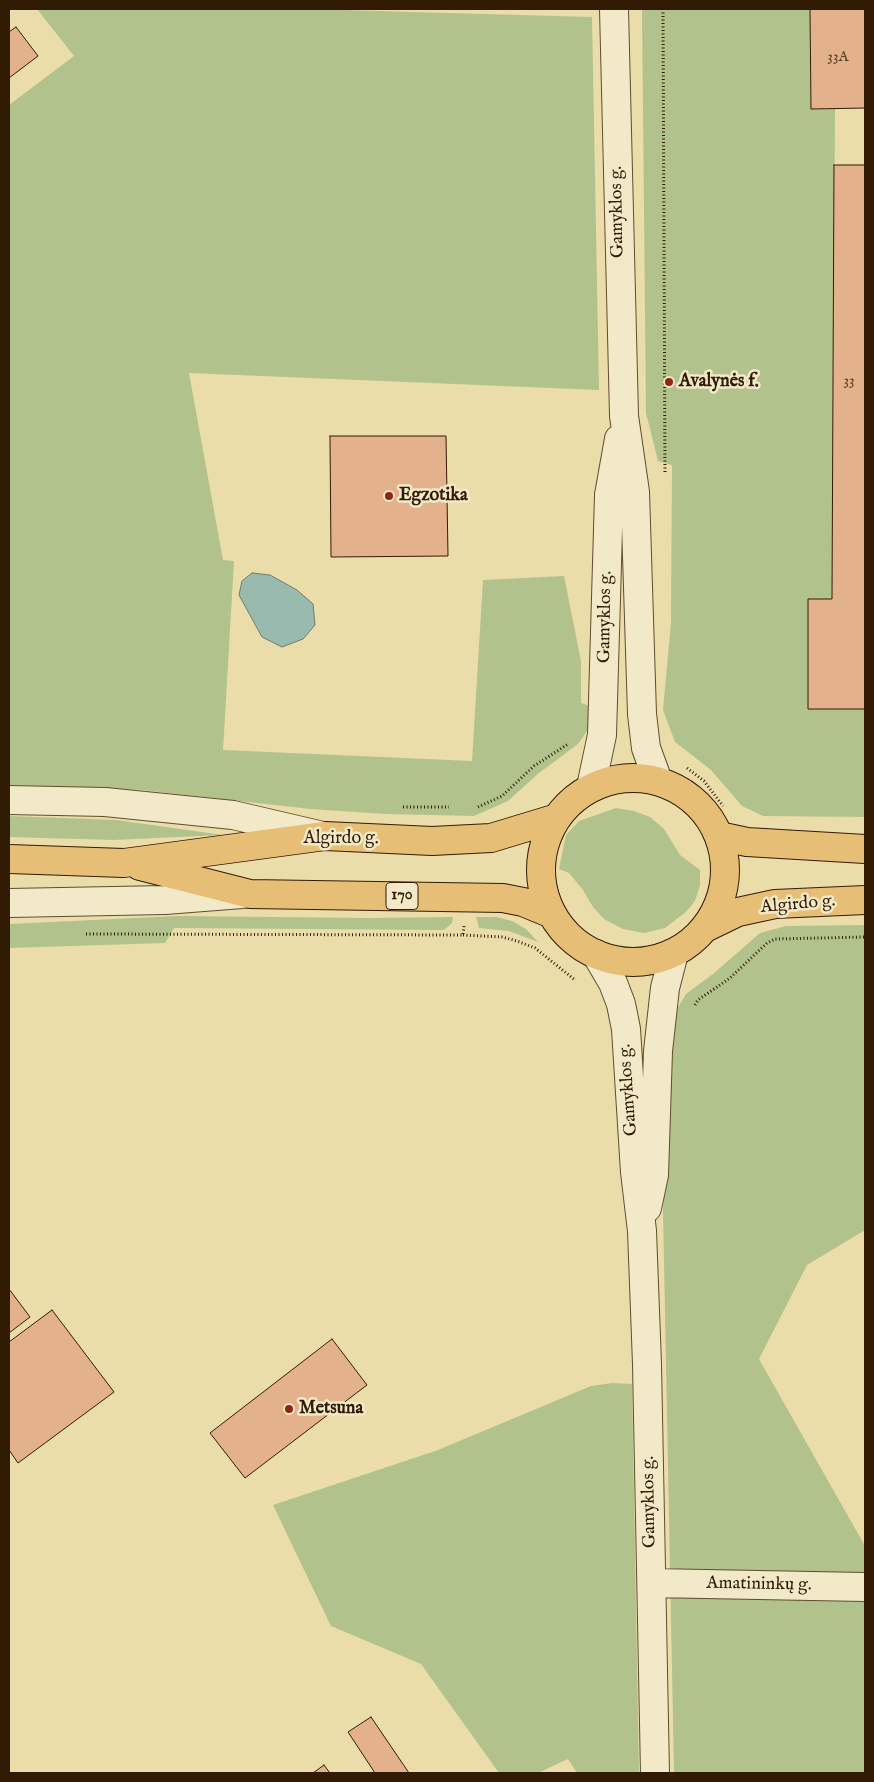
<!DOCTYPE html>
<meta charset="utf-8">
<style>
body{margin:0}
#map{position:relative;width:874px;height:1782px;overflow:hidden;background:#ebddaa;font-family:"IM FELL English",serif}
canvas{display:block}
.frame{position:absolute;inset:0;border:10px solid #321b05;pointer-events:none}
</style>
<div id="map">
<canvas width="874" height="1782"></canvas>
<div class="frame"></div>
</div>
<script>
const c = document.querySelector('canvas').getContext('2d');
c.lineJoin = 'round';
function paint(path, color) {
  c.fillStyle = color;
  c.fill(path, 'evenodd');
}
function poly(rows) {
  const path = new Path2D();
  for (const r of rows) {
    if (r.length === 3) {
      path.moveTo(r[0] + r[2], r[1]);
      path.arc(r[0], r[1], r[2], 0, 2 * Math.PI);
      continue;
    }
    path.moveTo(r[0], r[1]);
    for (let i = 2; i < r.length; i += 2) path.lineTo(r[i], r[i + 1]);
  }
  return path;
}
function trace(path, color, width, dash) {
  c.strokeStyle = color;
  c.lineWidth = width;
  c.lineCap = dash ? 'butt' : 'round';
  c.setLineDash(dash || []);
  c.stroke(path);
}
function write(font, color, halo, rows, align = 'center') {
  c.font = font + ' "IM FELL English",serif';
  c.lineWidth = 5;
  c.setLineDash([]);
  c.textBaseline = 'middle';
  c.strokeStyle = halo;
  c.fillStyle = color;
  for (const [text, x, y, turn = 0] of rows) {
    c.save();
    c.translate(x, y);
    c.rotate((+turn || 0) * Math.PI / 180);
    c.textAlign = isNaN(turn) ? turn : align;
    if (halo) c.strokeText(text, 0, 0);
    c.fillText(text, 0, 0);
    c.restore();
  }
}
const green = poly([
 [37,9,307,9,592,17,599,390,189,373,223,560,234,561,223,750,472,761,483,580,564,576,581,661,581,703,593,707,591,718,588,730,578,744,539,773,508,801,474,816,386,814,310,809,142,790,9,785,9,105,74,56],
 [642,9,810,9,811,109,835,109,832,599,808,599,808,709,865,709,865,817,763,816,742,806,711,770,675,742,663,710,671,623,672,465,658,461,646,413],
 [616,808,634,811,650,817,664,829,680,855,700,870,700,885,695,901,686,912,665,928,644,933,623,929,604,919,593,907,583,890,569,873,559,869,566,835,579,821],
 [9,816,116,820,223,835,113,840,9,837],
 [178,916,369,918,453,917,452,923,444,930,174,928,165,943,9,948,9,924],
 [476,917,496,917,512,921,526,929,538,942,509,931,479,928],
 [865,925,865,1230,807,1265,759,1359,865,1546,865,1773,674,1773,663,1211,672,1027,677,1009,686,994,713,974,760,933,786,926],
 [612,1383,632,1384,639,1773,577,1773,568,1759,538,1773,499,1773,421,1664,331,1626,273,1505,438,1450,591,1386]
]);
const water = poly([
 [252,573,270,575,297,590,313,604,315,625,303,639,282,647,262,637,239,595,242,581,252,573]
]);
const building = poly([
 [810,9,865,9,865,108,811,109,810,9],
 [16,27,38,56,9,78,9,32,16,27],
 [834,165,865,165,865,709,808,709,808,599,832,599,834,165],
 [330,436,446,436,448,556,331,557,330,436],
 [9,1289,30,1317,9,1333,9,1289],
 [52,1310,114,1392,18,1463,9,1450,9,1342,52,1310],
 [332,1339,367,1385,245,1478,210,1433,332,1339],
 [371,1717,409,1773,375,1773,348,1732,371,1717],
 [324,1765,330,1773,313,1773,324,1765]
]);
const path = poly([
 [663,9,665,474],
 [687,768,704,781,723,806],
 [403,807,449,807],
 [478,807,502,796,534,766,568,744],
 [86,934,463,935,464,926],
 [463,935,502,937,517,941,535,948,575,980],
 [695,1005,698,1000,730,978,767,943,775,939,865,937]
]);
const minor = poly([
 [614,9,624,416,635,492,642,714,646,748,658,781],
 [591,787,602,735,609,495,619,439],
 [9,800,105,802,233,815,323,836],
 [9,903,165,900,242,894],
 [596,954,613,983,621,1004,626,1029,635,1172,642,1231,647,1364,655,1773],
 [647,1208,654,1175,658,1051,665,988,674,953],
 [652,1583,865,1587]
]);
const major = poly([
 [633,870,92],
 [719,836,747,842,865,849],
 [9,859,124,863,325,836,432,841,491,838,557,818],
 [140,866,250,894,503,898,523,902,552,914],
 [705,928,738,912,775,904,865,900]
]);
const markers = [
 [669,382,5,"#8f2418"],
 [389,496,5,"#8f2418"],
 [289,1409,5,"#8f2418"]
];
const numberNames = [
 ["33A",838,58],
 ["33",849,382]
];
const shields = [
 [402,896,32]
];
const shieldNames = [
 ["170",402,896]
];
const streetNames = [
 ["Gamyklos g.",618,212,-91],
 ["Gamyklos g.",606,617,-89],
 ["Algirdo g.",341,839],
 ["Algirdo g.",798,905,-5],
 ["Gamyklos g.",629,1090,-94],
 ["Gamyklos g.",650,1502,-91],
 ["Amatininkų g.",759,1585,1]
];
const poiNames = [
 ["Avalynės f.",679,382],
 ["Egzotika",399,496],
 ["Metsuna",299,1409]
];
paint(green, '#b2c28c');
paint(water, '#99bbaf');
trace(water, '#707b6b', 1);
paint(building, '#e4b18d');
trace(building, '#321b05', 1);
trace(minor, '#604c2e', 30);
trace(major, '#321b05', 30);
trace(path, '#321b05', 3, [1, 2.5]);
trace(minor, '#f2e9c8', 28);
trace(major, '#e6be75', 28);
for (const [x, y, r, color] of markers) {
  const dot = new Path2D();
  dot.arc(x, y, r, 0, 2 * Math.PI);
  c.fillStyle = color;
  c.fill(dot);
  trace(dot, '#f2e9c8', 2);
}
write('15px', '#5e4027', null, numberNames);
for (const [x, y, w] of shields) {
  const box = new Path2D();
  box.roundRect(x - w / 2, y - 13.5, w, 27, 4);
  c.fillStyle = '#f2e9c8';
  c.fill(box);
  trace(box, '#321b05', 1);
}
write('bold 16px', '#321b05', null, shieldNames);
write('18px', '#321b05', '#f2e9c8', streetNames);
write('bold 18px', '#321b05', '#f2e9c8', poiNames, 'left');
</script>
